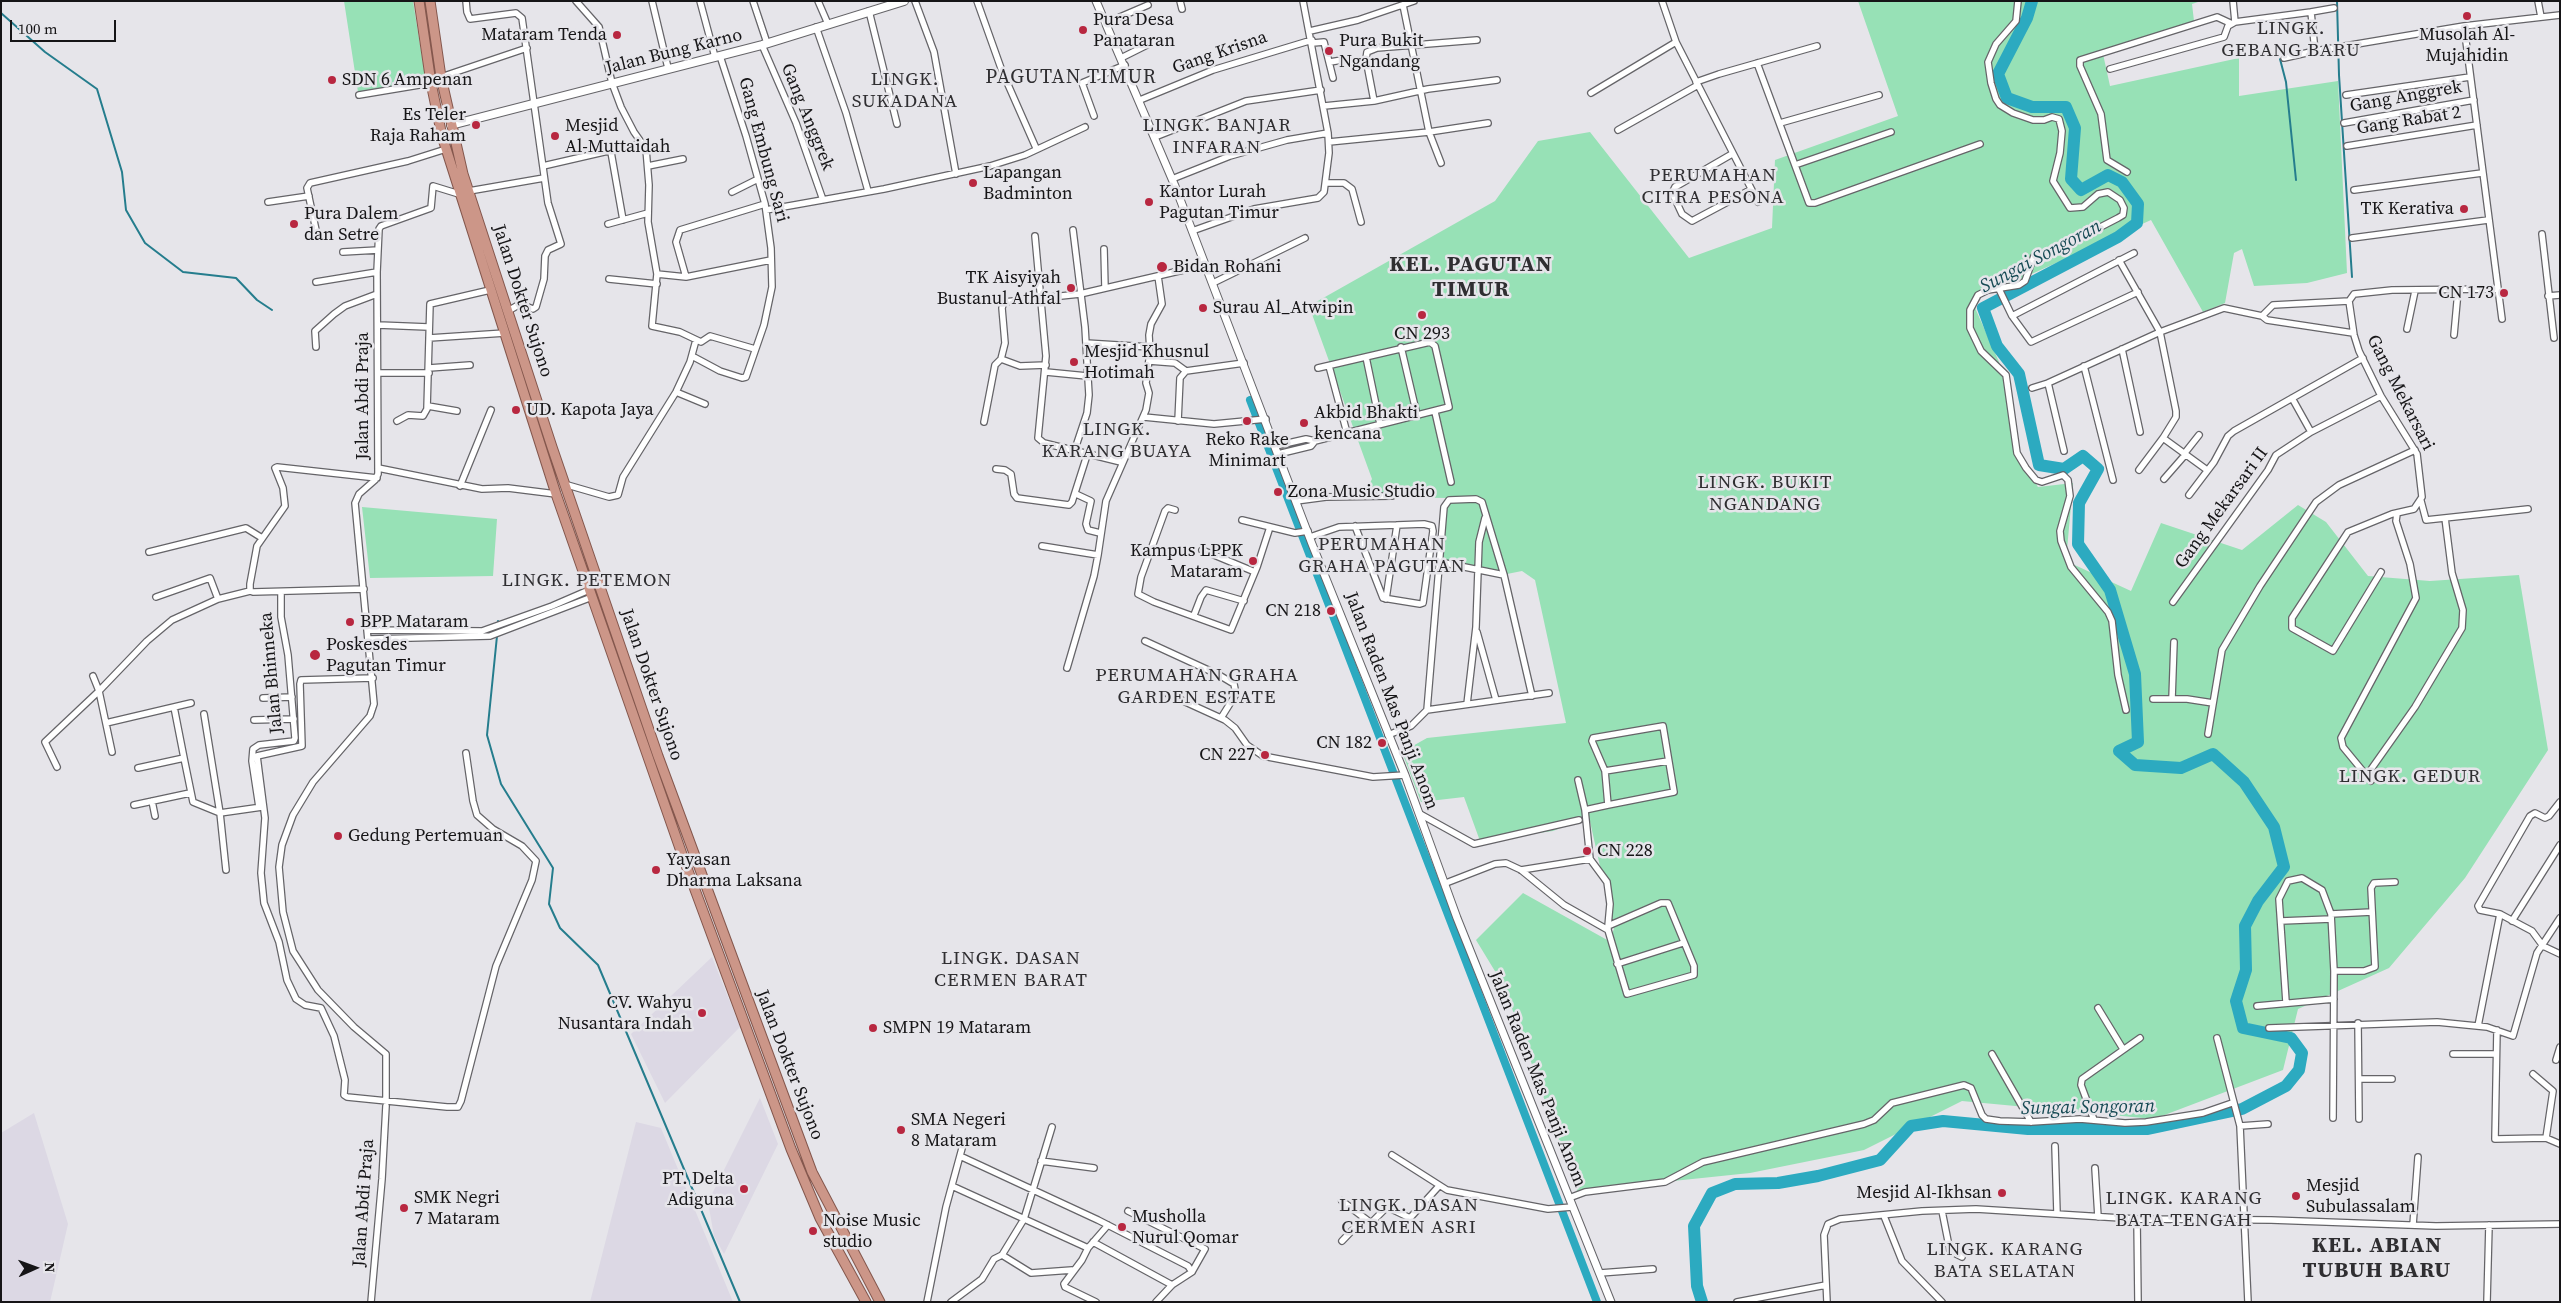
<!DOCTYPE html>
<style>
body{margin:0}
#map{position:relative;width:2561px;height:1303px;overflow:hidden;background:#e6e5ea;font-family:"Source Serif 4",serif}
canvas{display:block}
.frame{position:absolute;inset:0;border:2px solid #161517;pointer-events:none}
.north{position:absolute;left:10px;top:1243px;width:50px;height:50px;-webkit-text-stroke:4px #e6e5ea;paint-order:stroke;rotate:88deg;font-size:14px;font-weight:700;line-height:20px;text-align:center;color:#161517}
.north::after{content:'';display:block;margin:auto;width:18px;height:22px;background:#161517;clip-path:polygon(50% 0,100% 100%,50% 72%,0 100%)}
.scale{position:absolute;left:10px;top:20px;width:106px;height:22px;box-sizing:border-box;border:2px solid #161517;border-top:0;padding-left:6px;font-size:15px;line-height:18px;white-space:nowrap;color:#161517;-webkit-text-stroke:4px #e6e5ea;paint-order:stroke}
</style>
<div id="map">
<canvas width="2561" height="1303"></canvas>
<div class="frame"></div>
<div class="north">N</div>
<div class="scale">100 m</div>
</div>
<script>
const c = document.querySelector('canvas').getContext('2d');
c.lineJoin = 'round';
function paint(path, color) {
  c.fillStyle = color;
  c.fill(path, 'evenodd');
}
function poly(rows) {
  const path = new Path2D();
  for (const r of rows) {
    path.moveTo(r[0], r[1]);
    for (let i = 2; i < r.length; i += 2) path.lineTo(r[i], r[i + 1]);
  }
  return path;
}
function trace(path, color, width, dash) {
  c.strokeStyle = color;
  c.lineWidth = width;
  c.lineCap = dash ? 'butt' : 'round';
  c.setLineDash(dash || []);
  c.stroke(path);
}
function write(font, color, halo, rows, align = 'center') {
  c.font = font + ' "Source Serif 4",serif';
  c.lineWidth = 5;
  c.setLineDash([]);
  c.textBaseline = 'middle';
  c.strokeStyle = halo;
  c.fillStyle = color;
  for (const [text, x, y, turn = 0] of rows) {
    c.save();
    c.translate(x, y);
    c.rotate((+turn || 0) * Math.PI / 180);
    c.textAlign = isNaN(turn) ? turn : align;
    if (halo) c.strokeText(text, 0, 0);
    c.fillText(text, 0, 0);
    c.restore();
  }
}
const built = poly([
 [712,957,740,1027,665,1103,631,1034],
 [760,1098,778,1144,724,1254,714,1236,708,1202],
 [34,1113,68,1224,50,1302,1,1302,1,1133],
 [636,1122,661,1128,733,1302,590,1302]
]);
const green = poly([
 [344,1,413,1,426,82,358,92],
 [1858,1,2201,1,2192,4,2194,21,2103,54,2110,86,2239,58,2239,96,2338,81,2347,273,2307,283,2254,286,2242,249,2234,253,2225,303,2203,312,2151,220,1972,301,2007,380,2020,458,2038,487,2073,483,2066,561,2131,591,2161,523,2242,550,2298,505,2326,522,2368,576,2430,581,2519,575,2548,750,2465,878,2389,968,2298,1009,2283,1070,2154,1119,1962,1101,1864,1150,1750,1173,1577,1191,1504,986,1476,940,1523,893,1609,941,1614,929,1589,817,1553,831,1480,841,1464,797,1421,802,1402,752,1427,738,1566,723,1535,580,1522,571,1507,574,1441,559,1448,498,1363,497,1372,479,1309,306,1495,201,1538,141,1590,132,1689,258,1772,228,1775,160,1898,116],
 [362,507,497,519,493,576,370,578]
]);
const stream = poly([
 [2337,1,2339,75,2352,277],
 [1,13,45,52,97,89,122,172,126,210,145,243,183,272,236,278,257,300,272,310],
 [2280,59,2286,82,2296,180],
 [497,631,498,621],
 [497,636,487,735,501,784,553,868,549,904,560,928,598,965,740,1302]
]);
const canal = poly([
 [1250,400,1597,1302]
]);
const river = poly([
 [1702,1302,1697,1286,1694,1226,1712,1193,1735,1184,1778,1183,1818,1176,1880,1160,1911,1126,1943,1121,2028,1129,2148,1129,2242,1109,2286,1086,2299,1070,2302,1053,2291,1038,2243,1028,2236,1001,2246,970,2245,926,2258,901,2284,867,2274,827,2244,782,2213,754,2181,768,2135,765,2119,751,2138,742,2135,674,2110,590,2078,544,2079,503,2098,469,2083,456,2064,469,2039,465,2019,374,1997,346,1983,308,2118,237,2137,223,2138,204,2122,182,2108,175,2081,190,2071,179,2075,128,2066,107,2032,107,2007,98,1998,74,2027,18,2032,1]
]);
const minor = poly([
 [466,1,467,12,470,19,516,13,522,18,548,203,561,244,548,250,545,256,544,279,536,307,533,309,520,304,508,311],
 [576,1,599,27,612,83,621,107,634,132,646,149,649,185,648,222,657,274,652,326,680,332,701,342,710,336,755,349],
 [652,1,668,68],
 [700,1,715,57],
 [753,1,767,43],
 [818,1,828,24],
 [915,1,934,52,956,174],
 [977,1,1002,71,1036,148],
 [1180,1,1182,9],
 [1662,1,1676,42,1758,202],
 [2018,1,2016,21,1996,44,1988,62,1991,83,1996,99,2000,105,2013,113,2033,120,2044,120,2052,117,2059,119,2062,131,2060,153,2053,181,2070,208,2083,207,2098,194,2108,192,2120,200,2124,208,2123,215,2118,218,2058,249,2034,256,2025,281,2019,285,1988,290,1978,295,1970,310,1970,328,1981,351,2006,375,2017,453,2026,468,2036,480,2042,482,2063,475,2068,480,2070,496,2060,531,2061,541,2071,567,2108,612,2112,621,2118,675,2126,710],
 [2538,1,2541,17],
 [1403,5,1429,132,1441,163],
 [869,11,897,124],
 [2311,12,2334,8],
 [2235,22,2311,12,2315,51,2464,26],
 [1106,23,1148,5],
 [816,27,846,113,868,191],
 [1310,31,1358,20,1414,1],
 [1313,43,1324,42,1333,78],
 [762,45,796,123,823,200],
 [1121,58,1153,42],
 [2284,58,2315,51],
 [1330,62,1348,59],
 [1757,63,1809,203,1815,203,1980,144],
 [2110,69,2224,37,2228,26,2235,22,2233,1],
 [441,77,527,48],
 [1696,82,1719,74,1817,46],
 [1591,93,1676,42],
 [359,95,431,83],
 [2346,95,2470,77],
 [1140,100,1213,70,1312,40],
 [1374,101,1366,59,1367,52,1377,48,1477,40],
 [1324,106,1374,101,1428,89,1497,80],
 [1094,116,1082,83,1125,65],
 [1780,123,1879,95],
 [2344,123,2474,100],
 [1618,130,1698,85],
 [1155,137,1246,101,1321,90],
 [1329,142,1429,132,1488,123],
 [2347,146,2477,125],
 [611,152,623,220],
 [1732,154,1675,187,1672,193,1675,199,1682,214,1692,221,1750,190],
 [1795,165,1891,132],
 [543,166,643,143],
 [648,166,683,159],
 [2127,172,2107,160,2101,114,2080,66,2080,60,2217,17,2230,23],
 [1172,179,1230,156,1287,140,1328,133],
 [1326,183,1344,183,1352,189,1361,222],
 [2354,190,2482,173],
 [469,191,544,178],
 [732,192,758,179],
 [268,202,309,196],
 [766,210,884,189,990,166,1025,155,1085,127],
 [608,224,648,213],
 [316,230,307,188,310,183,408,161,446,149],
 [1073,230,1085,327,1089,395,1087,413,1075,449],
 [1192,231,1254,209,1318,198,1324,192,1329,153,1328,133,1303,1],
 [2542,234,2554,338],
 [1035,236,1046,356,1038,438,1044,443,1121,462],
 [2352,238,2488,220],
 [1104,249,1105,288],
 [343,252,378,250],
 [2134,253,2012,316,2031,342,2138,292],
 [2119,260,2160,332,2176,411,2176,417,2163,438,2139,470],
 [657,274,686,277,771,260],
 [686,277,676,242,680,230,765,204],
 [609,279,657,284],
 [316,282,377,272],
 [1213,283,1305,238],
 [1999,289,2012,316],
 [2548,296,2560,295],
 [2262,316,2273,305,2349,301],
 [2502,319,2464,26,2560,15],
 [378,325,428,327],
 [2407,329,2415,291],
 [2454,335,2458,291],
 [429,338,505,333],
 [1086,343,1150,347],
 [316,347,315,331,334,314,345,306,377,294],
 [1401,347,1417,415],
 [2122,349,2140,432],
 [692,356,720,371,742,378,746,377,764,325,772,287,771,248,765,204,746,136,720,56],
 [1366,357,1380,424],
 [1149,361,1175,363,1186,371],
 [1046,365,1020,366,1001,359,1005,343,1002,308,1004,302,1080,294,1205,265],
 [1329,366,1347,433],
 [2084,366,2113,480],
 [429,368,470,365],
 [1186,371,1244,363],
 [1046,372,1087,376],
 [378,373,429,373],
 [2032,388,2048,383],
 [676,392,705,404],
 [2292,398,2311,432],
 [428,406,457,411],
 [1435,412,1451,482],
 [1144,417,1214,424,1266,419],
 [397,421,408,415,423,416,427,409,430,304,490,290],
 [1178,421,1180,378,1186,371],
 [984,422,995,365,1001,359],
 [2163,438,2207,470],
 [1275,446,1306,439,1315,441,1449,407,1435,346,1430,342,1318,368],
 [2064,451,2048,383,2160,332,2224,308,2262,316,2267,320,2353,333],
 [1278,454,1311,446,1315,441],
 [2184,454,2199,435],
 [378,468,482,489,508,488,556,494],
 [996,469,1005,470,1011,474,1014,494,1017,498,1069,505,1072,502,1088,452],
 [2164,479,2185,455],
 [564,484,609,497,618,495,623,477,676,392,690,362,696,340],
 [460,486,491,410],
 [1076,494,1091,501,1086,524,1088,530,1100,533],
 [2189,495,2214,462,2228,436,2234,431,2363,358],
 [1296,501,1326,497,1392,496],
 [2421,501,2426,520,2528,509],
 [1175,510,1168,508,1165,511,1141,577,1138,594,1154,602,1231,630,1257,567,1270,527],
 [1242,520,1295,533,1308,531],
 [1310,537,1339,527,1397,525,1424,524,1432,526,1433,531,1423,603,1420,604,1383,598,1355,526],
 [1042,546,1098,555,1106,501,1146,410,1149,393,1146,383,1150,352,1149,335,1151,324,1162,304,1158,276],
 [1202,550,1255,572],
 [149,552,246,528,262,538],
 [1440,562,1504,575],
 [2381,572,2333,651,2292,628,2292,618,2348,532,2392,514,2414,509,2422,497,2417,454,2381,396,2359,351,2354,335,2349,301,2354,294,2392,290,2497,289],
 [364,589,253,592,250,591,250,584,257,546,285,506,283,488,275,468,277,467,377,478],
 [156,597,210,578,218,599],
 [1386,599,1397,525],
 [2173,602,2268,470,2276,455,2311,432,2381,396],
 [1194,615,1201,597,1206,590,1244,601],
 [369,630,482,631,552,606,589,590],
 [1477,632,1496,700],
 [370,639,490,636,592,597],
 [1145,641,1219,675,1234,684,1236,694,1221,718],
 [1067,668,1094,576,1098,555],
 [373,678,301,680,300,684,302,746,257,756,265,818,261,873,264,903,279,942,287,980,296,999,305,1005,321,1008,334,1036,345,1080,344,1095,347,1097,447,1107,458,1107,461,1101,496,966,532,880,536,861,522,846,493,829,477,815,473,801,466,753],
 [1168,694,1225,720,1235,728,1247,745,1263,756,1373,777,1405,775],
 [263,698,292,697],
 [2153,699,2187,699,2213,703],
 [2172,699,2174,642],
 [1467,704,1476,627,1479,542,1485,518],
 [1427,710,1549,693],
 [204,714,220,813,262,807],
 [254,720,294,719],
 [106,723,174,707],
 [2208,734,2222,650,2260,586,2316,502,2339,485,2415,450],
 [1388,735,1411,726,1427,710,1444,507,1449,500,1476,499,1482,502,1504,575,1532,696],
 [112,752,99,691,147,641,172,620,218,599,250,591],
 [184,758,174,707,191,703],
 [57,767,45,742,99,691,93,676],
 [138,768,184,758,193,802,220,813,226,870],
 [1605,771,1668,761],
 [2367,775,2415,707,2462,628,2463,610,2452,573,2445,518],
 [1578,780,1585,810,1590,859,1607,882,1610,904,1608,926,1608,930,1627,994,1694,975,1694,966,1668,903,1661,903,1608,926],
 [2371,781,2343,747,2341,738,2416,598,2410,564,2396,521,2397,514],
 [152,801,155,816],
 [2560,802,2549,816,2545,818,2535,813,2530,816,2478,906,2480,910,2500,914,2532,931,2543,946,2560,954],
 [134,805,190,793],
 [259,807,252,761,253,749,259,745,294,741,295,738,288,655,281,617,281,592],
 [1585,810,1608,805,1605,771,1592,741,1593,738,1663,726,1674,792,1608,805],
 [1420,814,1474,844,1579,820],
 [1521,870,1590,859],
 [1446,883,1495,864,1506,863,1521,870,1564,905,1608,930],
 [2331,914,2372,912],
 [2281,921,2331,919],
 [2512,921,2560,845],
 [1617,964,1683,943],
 [2334,971,2364,971,2375,967,2371,888,2374,883,2395,882],
 [2286,1002,2279,899,2288,881,2302,878,2322,890,2331,914,2334,971,2333,1118],
 [2257,1006,2334,999],
 [2098,1008,2123,1049],
 [2358,1023,2359,1119],
 [2478,1026,2500,914],
 [2269,1028,2437,1022,2487,1027,2513,1036,2537,953,2560,918],
 [2497,1030,2495,1139,2546,1138,2560,1144],
 [2217,1038,2240,1126,2248,1302],
 [1992,1054,2031,1122],
 [2453,1054,2496,1054],
 [2556,1060,2560,1047],
 [2533,1074,2553,1091,2546,1138],
 [2359,1079,2392,1079],
 [386,1101,386,1054,354,1027,318,990,293,951,283,912,279,867,282,845,293,815,313,782,370,716,374,704,355,503,359,494,375,480,378,474,377,272,379,229,381,226,431,208,433,186,459,194],
 [2094,1120,2081,1085,2082,1079,2140,1038],
 [2240,1126,2268,1124],
 [2055,1146,2057,1213],
 [1392,1155,1447,1190,1548,1209,1572,1207],
 [960,1156,1098,1220,1188,1266,1192,1272],
 [1041,1161,1094,1168],
 [2095,1168,2098,1217],
 [952,1186,1088,1248],
 [1569,1198,1585,1192,1665,1182,1703,1162,1864,1124,1874,1120,1892,1103,1964,1085,1971,1088,1982,1115,1986,1119,2000,1121,2031,1122,2080,1119,2125,1123,2146,1122,2203,1113,2232,1103],
 [1342,1201,1371,1223,1387,1207,1410,1218,1439,1186],
 [1128,1211,1205,1249,1192,1272,1172,1285,1156,1302],
 [1942,1211,1950,1251,1962,1257],
 [1884,1216,1902,1261,1942,1302],
 [2137,1219,2138,1302],
 [2413,1225,2418,1157],
 [1342,1241,1364,1218],
 [1093,1242,1172,1285],
 [1002,1255,1031,1273,1072,1270],
 [1600,1273,1653,1269],
 [371,1302,382,1179,386,1106],
 [927,1302,946,1207,964,1141],
 [951,1302,982,1279,994,1259,1002,1255,1024,1219,1052,1127],
 [1096,1302,1065,1287,1064,1284,1082,1260,1088,1248,1108,1225],
 [1737,1302,1826,1285],
 [1827,1302,1824,1235,1828,1224,1840,1219,1922,1211,1976,1209,2137,1219,2271,1220,2436,1226,2560,1224],
 [2487,1302,2489,1225]
]);
const tertiary = poly([
 [1096,1,1175,186,1312,544,1405,775,1457,918,1611,1302]
]);
const secondary = poly([
 [451,125,762,45,904,1]
]);
const trunk = poly([
 [419,1,431,83,442,136,556,494,684,860,791,1149,820,1218,866,1302],
 [430,1,441,77,463,174,552,447,658,756,812,1172,880,1302]
]);
const markers = [
 [2467,16,5,"#b82740"],
 [1083,30,5,"#b82740"],
 [617,35,5,"#b82740"],
 [1329,51,5,"#b82740"],
 [332,80,5,"#b82740"],
 [476,125,5,"#b82740"],
 [555,136,5,"#b82740"],
 [973,183,5,"#b82740"],
 [1149,202,5,"#b82740"],
 [2464,209,5,"#b82740"],
 [294,224,5,"#b82740"],
 [1162,267,6,"#b82740"],
 [1071,288,5,"#b82740"],
 [2504,293,5,"#b82740"],
 [1203,308,5,"#b82740"],
 [1422,315,5,"#b82740"],
 [1074,362,5,"#b82740"],
 [516,410,5,"#b82740"],
 [1247,421,5,"#b82740"],
 [1304,423,5,"#b82740"],
 [1278,492,5,"#b82740"],
 [1253,561,5,"#b82740"],
 [1331,611,5,"#b82740"],
 [350,622,5,"#b82740"],
 [315,655,6,"#b82740"],
 [1382,743,5,"#b82740"],
 [1265,755,5,"#b82740"],
 [338,836,5,"#b82740"],
 [1587,851,5,"#b82740"],
 [656,870,5,"#b82740"],
 [702,1013,5,"#b82740"],
 [873,1028,5,"#b82740"],
 [901,1130,5,"#b82740"],
 [744,1189,5,"#b82740"],
 [2002,1193,5,"#b82740"],
 [2296,1196,5,"#b82740"],
 [404,1208,5,"#b82740"],
 [1122,1227,5,"#b82740"],
 [813,1231,5,"#b82740"]
];
const poiNames = [
 ["Pura Desa",1093,20],
 ["Panataran",1093,41],
 ["Mataram Tenda",607,35,"right"],
 ["Musolah Al-",2467,35,"center"],
 ["Mujahidin",2467,56,"center"],
 ["Pura Bukit",1339,41],
 ["Ngandang",1339,62],
 ["SDN 6 Ampenan",342,80],
 ["Es Teler",466,115,"right"],
 ["Raja Raham",466,136,"right"],
 ["Mesjid",565,126],
 ["Al-Muttaidah",565,147],
 ["Lapangan",983,173],
 ["Badminton",983,194],
 ["Kantor Lurah",1159,192],
 ["Pagutan Timur",1159,213],
 ["TK Kerativa",2454,209,"right"],
 ["Pura Dalem",304,214],
 ["dan Setre",304,235],
 ["Bidan Rohani",1173,267],
 ["TK Aisyiyah",1061,278,"right"],
 ["Bustanul Athfal",1061,299,"right"],
 ["CN 173",2494,293,"right"],
 ["Surau Al_Atwipin",1213,308],
 ["CN 293",1422,334,"center"],
 ["Mesjid Khusnul",1084,352],
 ["Hotimah",1084,373],
 ["UD. Kapota Jaya",526,410],
 ["Akbid Bhakti",1314,413],
 ["kencana",1314,434],
 ["Reko Rake",1247,440,"center"],
 ["Minimart",1247,461,"center"],
 ["Zona Music Studio",1288,492],
 ["Kampus LPPK",1243,551,"right"],
 ["Mataram",1243,572,"right"],
 ["CN 218",1321,611,"right"],
 ["BPP Mataram",360,622],
 ["Poskesdes",326,645],
 ["Pagutan Timur",326,666],
 ["CN 182",1372,743,"right"],
 ["CN 227",1255,755,"right"],
 ["Gedung Pertemuan",348,836],
 ["CN 228",1597,851],
 ["Yayasan",666,860],
 ["Dharma Laksana",666,881],
 ["CV. Wahyu",692,1003,"right"],
 ["Nusantara Indah",692,1024,"right"],
 ["SMPN 19 Mataram",883,1028],
 ["SMA Negeri",911,1120],
 ["8 Mataram",911,1141],
 ["PT. Delta",734,1179,"right"],
 ["Adiguna",734,1200,"right"],
 ["Mesjid",2306,1186],
 ["Subulassalam",2306,1207],
 ["Mesjid Al-Ikhsan",1992,1193,"right"],
 ["SMK Negri",414,1198],
 ["7 Mataram",414,1219],
 ["Musholla",1132,1217],
 ["Nurul Qomar",1132,1238],
 ["Noise Music",823,1221],
 ["studio",823,1242]
];
const streetNames = [
 ["Jalan Bung Karno",674,52,-14],
 ["Gang Krisna",1220,53,-19],
 ["Gang Anggrek",2406,97,-10],
 ["Gang Anggrek",807,117,68],
 ["Gang Rabat 2",2409,121,-9],
 ["Gang Embung Sari",763,150,75],
 ["Jalan Dokter Sujono",522,301,72],
 ["Gang Mekarsari",2400,393,63],
 ["Jalan Abdi Praja",363,396,-90],
 ["Gang Mekarsari II",2222,508,-54],
 ["Jalan Bhinneka",272,673,-95],
 ["Jalan Dokter Sujono",651,685,71],
 ["Jalan Raden Mas Panji Anom",1391,701,69],
 ["Jalan Dokter Sujono",789,1065,69],
 ["Jalan Raden Mas Panji Anom",1537,1079,68],
 ["Jalan Abdi Praja",364,1203,-86]
];
const neighbourhoodNames = [
 ["LINGK.",2291,29],
 ["GEBANG BARU",2291,51],
 ["LINGK.",905,80],
 ["SUKADANA",905,102],
 ["LINGK. BANJAR",1217,126],
 ["INFARAN",1217,148],
 ["PERUMAHAN",1713,176],
 ["CITRA PESONA",1713,198],
 ["LINGK.",1117,430],
 ["KARANG BUAYA",1117,452],
 ["LINGK. BUKIT",1765,483],
 ["NGANDANG",1765,505],
 ["PERUMAHAN",1382,545],
 ["GRAHA PAGUTAN",1382,567],
 ["LINGK. PETEMON",587,581],
 ["PERUMAHAN GRAHA",1197,676],
 ["GARDEN ESTATE",1197,698],
 ["LINGK. GEDUR",2410,777],
 ["LINGK. DASAN",1011,959],
 ["CERMEN BARAT",1011,981],
 ["LINGK. KARANG",2184,1199],
 ["BATA TENGAH",2184,1221],
 ["LINGK. DASAN",1409,1206],
 ["CERMEN ASRI",1409,1228],
 ["LINGK. KARANG",2005,1250],
 ["BATA SELATAN",2005,1272]
];
const waterNames = [
 ["Sungai Songoran",2041,257,-28],
 ["Sungai Songoran",2088,1108,-1]
];
const quarterNames = [
 ["PAGUTAN TIMUR",1071,78]
];
const districtNames = [
 ["KEL. PAGUTAN",1471,265],
 ["TIMUR",1471,290],
 ["KEL. ABIAN",2377,1246],
 ["TUBUH BARU",2377,1271]
];
paint(built, '#dcd8e4');
paint(green, '#97e1b6');
trace(stream, '#257d8d', 2);
trace(canal, '#2caac0', 8);
trace(river, '#2caac0', 12);
trace(minor, '#656468', 8);
trace(tertiary, '#656468', 9);
trace(secondary, '#656468', 10);
trace(trunk, '#84574d', 11);
trace(minor, '#fff', 5.5);
trace(tertiary, '#fff', 7);
trace(secondary, '#fff', 8);
trace(trunk, '#cc9688', 9);
for (const [x, y, r, color] of markers) {
  const dot = new Path2D();
  dot.arc(x, y, r, 0, 2 * Math.PI);
  c.fillStyle = color;
  c.fill(dot);
  trace(dot, '#e6e5ea', 2);
}
write('18px', '#161517', '#e6e5ea', poiNames, 'left');
write('18px', '#161517', '#e6e5ea', streetNames);
c.letterSpacing = '1px';
write('19px', '#2f2e31', '#e6e5ea', neighbourhoodNames);
c.letterSpacing = '0px';
write('italic 19px', '#154953', '#e6e5ea', waterNames);
c.letterSpacing = '1px';
write('20px', '#2f2e31', '#e6e5ea', quarterNames);
c.letterSpacing = '0px';
c.letterSpacing = '1px';
write('bold 22px', '#2f2e31', '#e6e5ea', districtNames);
c.letterSpacing = '0px';
</script>
